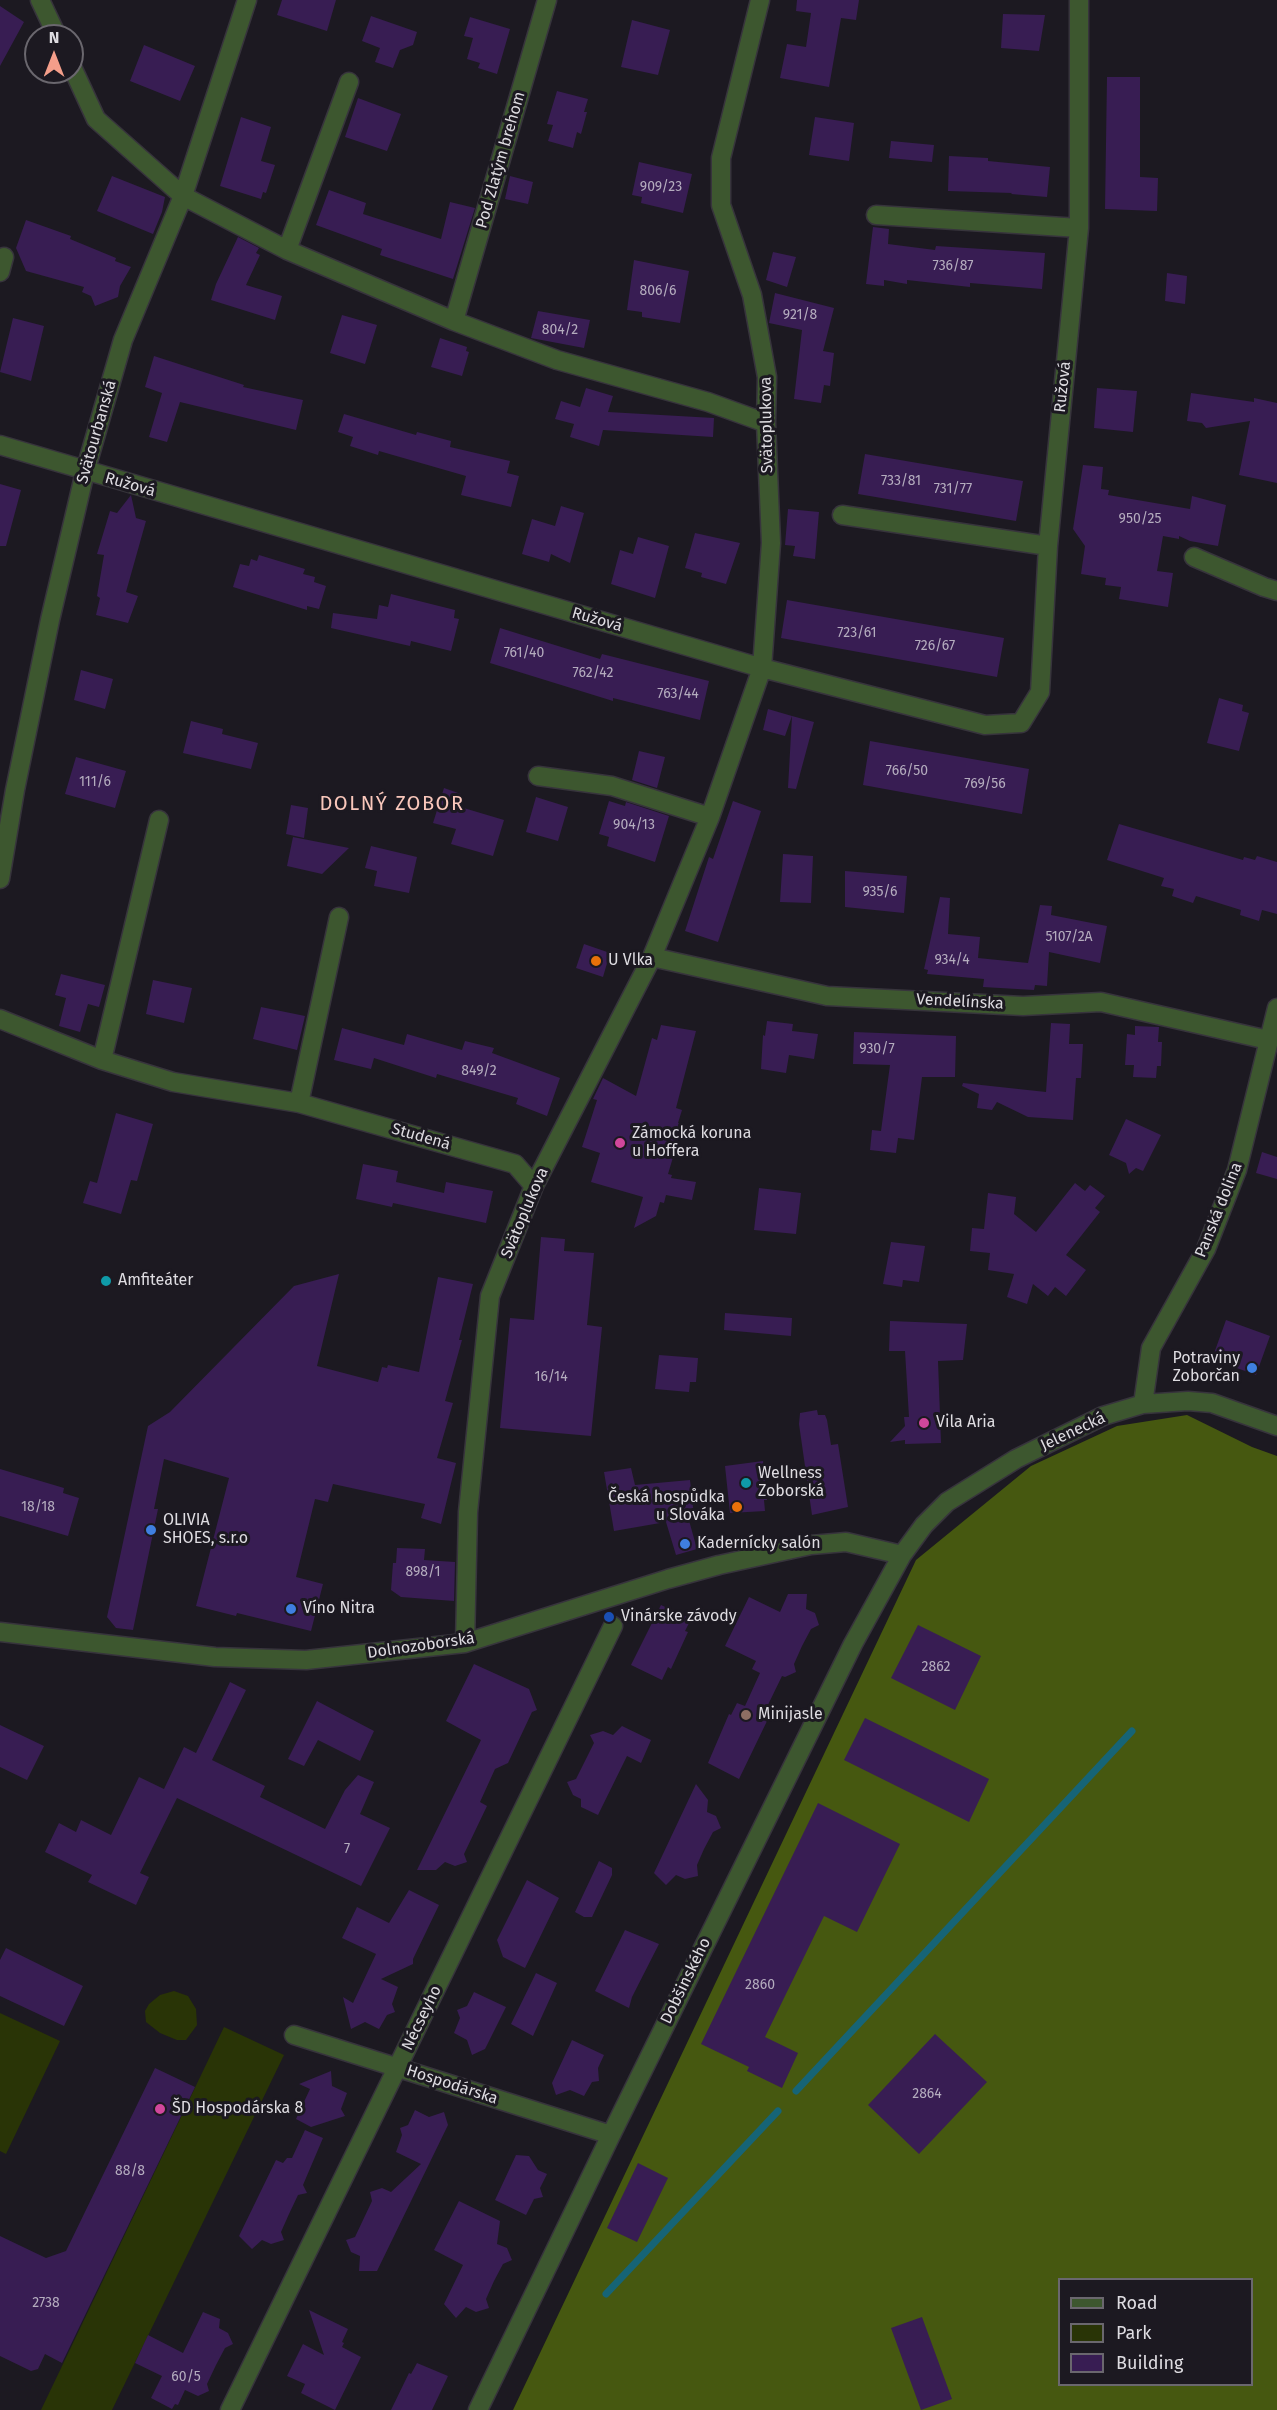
<!DOCTYPE html>
<meta charset="utf-8">
<style>
body{margin:0}
#map{position:relative;width:1277px;height:2410px;overflow:hidden;background:#1c1921;font-family:"Fira Sans",sans-serif}
canvas{display:block}
.legend{position:absolute;left:1058px;top:2278px;width:195px;height:108px;box-sizing:border-box;background:#1c1921;border:2px solid #6a676e;margin:0;padding:8px 10px;list-style:none;font-size:18px;color:#dedce1}
.legend li{display:flex;align-items:center;gap:12px;height:30px}
.legend b{width:30px;border:2px solid #6a676e}
.north{position:absolute;left:24px;top:24px;width:60px;height:60px;box-sizing:border-box;background:#1c1921;border:2px solid #6a676e;border-radius:50%;rotate:0deg;font-size:16px;font-weight:700;line-height:24px;text-align:center;color:#dedce1}
.north::after{content:'';display:block;margin:auto;width:21px;height:27px;background:#f49e8a;clip-path:polygon(50% 0,100% 100%,50% 72%,0 100%)}
</style>
<div id="map">
<canvas width="1277" height="2410"></canvas>
<ul class="legend">
<li><b style="height:8px;background:#3d572f"></b>Road</li>
<li><b style="height:16px;background:#293406"></b>Park</li>
<li><b style="height:16px;background:#381d53"></b>Building</li>
</ul>
<div class="north">N</div>
</div>
<script>
const c = document.querySelector('canvas').getContext('2d');
c.lineJoin = 'round';
function paint(path, color) {
  c.fillStyle = color;
  c.fill(path, 'evenodd');
}
function poly(rows) {
  const path = new Path2D();
  for (const r of rows) {
    path.moveTo(r[0], r[1]);
    for (let i = 2; i < r.length; i += 2) path.lineTo(r[i], r[i + 1]);
  }
  return path;
}
function trace(path, color, width, dash) {
  c.strokeStyle = color;
  c.lineWidth = width;
  c.lineCap = dash ? 'butt' : 'round';
  c.setLineDash(dash || []);
  c.stroke(path);
}
function write(font, color, halo, rows, align = 'center') {
  c.font = font + ' "Fira Sans",sans-serif';
  c.lineWidth = 6;
  c.setLineDash([]);
  c.textBaseline = 'middle';
  c.strokeStyle = halo;
  c.fillStyle = color;
  for (const [text, x, y, turn = 0] of rows) {
    c.save();
    c.translate(x, y);
    c.rotate((+turn || 0) * Math.PI / 180);
    c.textAlign = isNaN(turn) ? turn : align;
    if (halo) c.strokeText(text, 0, 0);
    c.fillText(text, 0, 0);
    c.restore();
  }
}
const green = poly([
 [174,1991,188,1996,196,2009,197,2025,186,2040,177,2040,160,2033,146,2022,145,2011,149,2004,160,1995],
 [0,2013,60,2041,6,2154,0,2151],
 [224,2027,284,2055,112,2410,41,2410]
]);
const forest = poly([
 [1187,1415,1252,1447,1277,1456,1277,2410,513,2410,916,1560,1031,1466,1117,1426],
 [1060,2280,1252,2280,1252,2384,1060,2384]
]);
const stream = poly([
 [796,2091,1132,1731],
 [606,2294,778,2111]
]);
const building = poly([
 [282,0,336,0,327,31,277,15],
 [797,0,859,0,856,20,841,18,829,87,780,78,787,44,806,47,811,13,796,11],
 [0,6,24,22,0,66],
 [1003,14,1045,15,1039,51,1001,48],
 [371,16,417,32,413,45,400,50,393,68,375,62,380,48,362,41],
 [470,17,510,29,497,74,478,68,480,63,467,59,473,38,464,36],
 [632,20,670,30,658,75,621,67],
 [144,45,195,66,180,101,130,81],
 [1107,77,1140,77,1140,177,1158,178,1157,211,1105,209],
 [557,91,588,99,584,112,587,112,581,134,577,132,573,148,548,141,553,125,547,124],
 [358,98,401,114,387,151,345,137],
 [241,117,271,127,261,161,275,165,266,193,263,192,261,199,220,186],
 [815,117,854,123,849,161,809,155],
 [891,141,934,145,932,162,889,158],
 [949,156,988,158,988,161,1050,167,1047,197,1011,194,1012,193,948,191],
 [639,162,692,174,683,213,641,203,642,197,632,195],
 [112,176,165,197,162,212,153,234,97,211],
 [510,176,533,182,528,204,505,199],
 [329,190,366,203,363,214,441,239,450,202,475,208,453,279,380,255,382,249,316,225],
 [26,220,71,236,70,239,116,258,115,261,131,267,120,286,118,297,95,306,91,296,82,292,84,287,26,271,16,248],
 [873,227,889,229,888,244,935,250,936,246,1045,253,1042,289,970,283,970,287,907,280,907,284,884,280,884,286,866,284],
 [238,237,259,248,256,253,260,255,246,285,282,296,275,320,211,300,216,284],
 [773,252,796,257,787,287,766,280],
 [634,260,689,271,680,323,642,317,642,312,627,310],
 [1167,273,1187,276,1185,304,1165,301],
 [775,293,834,308,823,351,834,353,830,386,824,385,821,403,794,399,802,330,769,323],
 [538,311,590,320,584,348,531,338],
 [342,315,377,325,365,364,330,353],
 [13,318,44,326,31,381,0,372],
 [440,338,467,347,466,351,469,352,462,376,431,367],
 [154,356,244,385,243,387,303,400,296,430,180,402,167,442,149,437,162,393,145,387],
 [586,388,613,396,608,412,714,418,713,437,603,430,599,446,570,437,574,424,555,419,561,401,580,407],
 [1097,388,1137,391,1133,432,1094,428],
 [1191,393,1254,402,1254,398,1277,403,1277,483,1239,475,1250,421,1206,428,1202,423,1187,421],
 [344,414,416,435,417,432,451,441,450,447,510,461,507,473,519,476,511,507,461,495,466,476,379,451,378,455,350,446,353,437,338,432],
 [865,454,1023,481,1016,521,858,494],
 [1083,465,1103,467,1101,489,1109,490,1108,495,1190,509,1192,496,1226,505,1218,546,1190,541,1179,536,1179,539,1163,536,1157,571,1173,573,1168,607,1119,599,1121,587,1105,585,1106,578,1081,574,1085,546,1073,529],
 [0,484,21,490,6,546,0,546],
 [131,495,136,518,146,521,126,592,138,596,128,623,96,615,100,598,97,596,104,555,97,554,110,511,117,513],
 [561,506,584,513,570,563,551,554,549,562,522,554,532,519,555,526],
 [788,509,819,512,815,559,793,556,795,546,785,545],
 [695,533,740,543,726,584,701,577,702,573,685,568],
 [638,537,669,546,655,598,611,584,620,550,633,554],
 [259,555,305,569,303,574,315,577,314,582,326,586,319,609,307,606,307,610,233,587,240,564,249,566,251,559,257,561],
 [391,594,455,610,454,618,459,619,451,651,411,641,410,646,331,628,333,613,377,619,379,605,388,607],
 [787,600,1004,638,997,677,781,638],
 [500,628,600,659,602,654,709,681,700,720,613,698,613,701,490,663],
 [81,670,113,679,105,709,74,700],
 [1219,698,1243,705,1242,711,1249,713,1239,751,1207,743],
 [768,709,792,716,785,736,763,730],
 [792,716,814,722,796,789,788,788],
 [191,721,223,729,222,734,258,743,251,769,183,753],
 [870,741,1029,769,1022,814,863,785],
 [639,751,665,757,657,788,632,780],
 [76,757,126,771,115,808,65,794],
 [444,788,461,794,457,806,504,820,493,856,451,844,456,829,433,823],
 [536,797,568,807,558,841,526,832],
 [609,801,625,806,626,802,669,816,655,862,607,846,609,837,599,834],
 [733,801,761,811,718,942,685,931,709,857,713,859],
 [291,805,308,808,304,838,286,834],
 [1119,824,1243,860,1244,857,1255,860,1257,856,1277,862,1277,914,1262,910,1259,921,1240,915,1241,910,1196,896,1193,903,1172,896,1174,889,1161,886,1164,878,1107,860],
 [293,837,349,848,322,874,287,866],
 [371,846,417,857,409,893,374,886,377,871,365,868],
 [783,854,813,856,811,903,780,902],
 [845,871,907,876,904,913,845,907],
 [940,897,950,898,948,934,980,937,978,958,1028,963,1040,905,1052,906,1051,915,1107,926,1100,963,1049,952,1047,986,1035,985,1034,990,983,987,984,979,927,974,928,970,924,969],
 [584,944,610,953,603,977,576,968],
 [61,974,105,985,99,1007,88,1004,80,1032,59,1026,66,998,55,995],
 [153,980,192,988,184,1023,146,1014],
 [261,1007,305,1016,297,1050,253,1039],
 [767,1021,793,1024,792,1031,818,1034,814,1059,789,1055,786,1073,761,1069,763,1035,765,1036],
 [1051,1023,1070,1024,1069,1044,1083,1044,1081,1078,1076,1078,1073,1120,1028,1117,997,1102,992,1110,977,1108,979,1094,962,1086,963,1083,1046,1092],
 [661,1025,696,1031,676,1108,682,1110,678,1123,683,1124,668,1174,672,1175,671,1178,696,1182,692,1200,666,1195,664,1203,660,1202,656,1216,634,1228,643,1197,591,1182,600,1153,582,1147,597,1100,593,1099,603,1078,636,1096,652,1038,657,1040],
 [1135,1026,1159,1027,1158,1042,1162,1042,1161,1066,1157,1066,1156,1078,1133,1077,1134,1065,1125,1065,1127,1034,1135,1035],
 [342,1028,404,1045,407,1034,462,1050,465,1041,494,1048,492,1053,560,1078,547,1116,516,1104,518,1098,437,1074,436,1078,374,1058,371,1069,334,1060],
 [854,1032,956,1036,955,1077,922,1077,914,1140,898,1138,896,1153,870,1150,872,1130,881,1131,890,1065,853,1064],
 [116,1113,153,1124,137,1181,131,1180,121,1214,83,1203,90,1181,97,1183],
 [1126,1119,1161,1135,1143,1171,1136,1168,1129,1174,1126,1163,1109,1155],
 [1262,1152,1277,1157,1277,1179,1256,1173],
 [363,1164,398,1171,396,1182,444,1193,446,1182,493,1191,486,1223,393,1203,392,1207,356,1199],
 [1075,1183,1085,1191,1090,1185,1105,1196,1095,1208,1100,1212,1066,1255,1086,1270,1066,1296,1055,1287,1048,1296,1033,1284,1027,1304,1007,1297,1014,1274,988,1270,990,1253,970,1251,972,1228,984,1229,988,1193,1016,1197,1014,1214,1036,1232],
 [759,1188,801,1193,796,1234,754,1230],
 [541,1237,565,1239,564,1251,594,1253,587,1325,602,1327,591,1436,500,1428,510,1318,534,1320],
 [891,1242,925,1246,919,1282,903,1280,902,1287,883,1284],
 [339,1274,317,1366,378,1382,382,1367,387,1368,388,1365,419,1372,438,1277,473,1284,459,1340,462,1340,445,1401,453,1403,437,1458,456,1463,441,1524,421,1518,425,1504,333,1484,328,1502,315,1499,296,1577,323,1584,311,1631,237,1613,236,1616,196,1606,229,1478,164,1459,154,1509,158,1509,133,1630,116,1628,107,1617,148,1426,170,1412,294,1286],
 [725,1313,792,1318,791,1336,724,1330],
 [1226,1320,1270,1336,1256,1375,1212,1359],
 [890,1321,967,1324,963,1360,938,1361,941,1443,905,1444,905,1440,890,1442,905,1426,904,1417,909,1417,905,1351,889,1351],
 [659,1355,698,1358,696,1382,690,1382,689,1392,655,1389],
 [817,1410,818,1415,825,1415,827,1420,831,1445,838,1444,848,1507,812,1515,799,1424,800,1413],
 [763,1461,767,1500,764,1500,765,1511,730,1513,725,1466],
 [631,1468,635,1485,690,1480,694,1516,688,1517,697,1549,676,1555,666,1522,614,1531,604,1472],
 [0,1469,64,1488,63,1493,79,1498,68,1536,0,1516],
 [397,1548,425,1549,424,1560,455,1562,454,1601,401,1597,391,1590,393,1563,396,1563],
 [788,1594,807,1594,806,1609,815,1613,819,1625,811,1629,802,1646,794,1664,796,1672,785,1677,782,1676,765,1711,768,1719,739,1779,708,1763,729,1714,731,1715,737,1703,745,1706,760,1673,752,1669,756,1661,725,1646,749,1597,780,1612],
 [661,1605,691,1619,685,1631,688,1632,671,1669,668,1667,662,1680,631,1665],
 [918,1625,981,1656,955,1710,891,1678],
 [474,1664,529,1689,537,1710,532,1712,508,1763,495,1769,480,1802,487,1806,464,1854,467,1862,455,1866,445,1862,436,1870,417,1870,481,1740,446,1721],
 [230,1682,246,1690,212,1760,265,1786,260,1797,325,1829,345,1790,358,1775,374,1782,360,1814,390,1828,361,1886,177,1798,140,1873,149,1877,136,1905,88,1882,92,1875,45,1852,59,1823,76,1832,81,1820,111,1835,139,1777,164,1789,184,1747,196,1753],
 [317,1701,374,1731,360,1761,318,1740,304,1766,288,1759],
 [865,1718,989,1779,969,1822,844,1760],
 [0,1725,44,1746,27,1780,0,1767],
 [622,1726,651,1740,641,1763,627,1756,598,1815,581,1807,581,1799,573,1795,567,1782,576,1779,594,1743,590,1735,603,1731,613,1735],
 [696,1784,708,1800,707,1812,716,1816,721,1828,713,1832,704,1849,697,1865,698,1876,685,1879,676,1875,666,1885,654,1873],
 [818,1803,900,1844,857,1932,824,1916,765,2037,798,2053,782,2088,747,2071,749,2067,701,2044],
 [599,1861,612,1868,612,1875,592,1917,584,1917,575,1912],
 [527,1880,559,1898,525,1968,503,1957,497,1940],
 [409,1890,439,1905,413,1959,413,1964,381,1979,398,1987,392,2004,395,2012,387,2015,379,2029,365,2022,351,2029,343,1997,353,2003,376,1954,342,1938,357,1907,389,1923],
 [625,1930,659,1944,632,1997,629,2008,595,1991],
 [6,1948,83,1986,64,2026,0,1996,0,1960],
 [536,1973,557,1983,533,2036,511,2024],
 [474,1992,506,2007,485,2049,472,2055,467,2040,454,2033,460,2018,457,2010,467,2006],
 [935,2034,987,2082,919,2154,868,2105],
 [572,2040,604,2055,598,2068,599,2081,592,2082,584,2096,570,2090,556,2095,552,2083],
 [155,2068,195,2087,62,2363,45,2354,38,2369,31,2371,0,2356,0,2236,46,2258,66,2251],
 [331,2071,332,2086,347,2093,341,2109,345,2116,311,2127,296,2119,310,2089,299,2084],
 [415,2110,429,2117,444,2112,448,2125,377,2271,359,2271,360,2256,351,2252,346,2240,355,2237,372,2201,370,2192,382,2188,391,2192,421,2164,396,2152,402,2135,400,2128,408,2125],
 [305,2130,323,2138,303,2185,307,2193,298,2195,289,2214,281,2232,284,2240,271,2244,262,2240,252,2249,239,2236,276,2160,283,2163,287,2158,292,2158],
 [516,2155,529,2156,538,2170,547,2174,540,2188,543,2197,534,2199,526,2215,495,2200],
 [638,2163,668,2178,637,2242,607,2228],
 [459,2201,500,2221,497,2244,507,2248,512,2260,503,2264,494,2281,486,2299,489,2308,476,2312,466,2307,456,2318,444,2304,463,2265,434,2250],
 [309,2310,348,2329,342,2342,344,2343,342,2347,361,2357,335,2410,301,2393,305,2384,287,2376,303,2344,324,2355],
 [203,2312,220,2319,219,2328,228,2333,233,2344,225,2348,216,2365,207,2384,209,2391,198,2396,185,2390,178,2405,175,2404,172,2409,151,2398,162,2376,135,2363,148,2335,183,2353],
 [922,2317,952,2399,921,2410,891,2328],
 [417,2363,448,2376,432,2410,391,2410,409,2373,411,2374]
]);
const minor = poly([
 [40,0,57,36],
 [72,67,96,119,183,196,287,250,454,321,557,360,708,402,766,423],
 [876,215,1079,228],
 [287,250,349,82],
 [0,272,4,257],
 [454,321,547,0],
 [0,445,762,668,985,725,1021,723,1040,692,1048,546,1079,228,1079,0],
 [842,515,1048,546],
 [1194,557,1264,587,1277,591],
 [538,776,612,786,710,817],
 [0,879,15,790,50,620,85,472,123,340,183,196,247,0],
 [652,957,827,996,1023,1006,1101,1002,1268,1040],
 [0,1019,102,1060,173,1082,299,1103,515,1164,534,1186],
 [102,1060,159,820],
 [299,1103,339,917],
 [1143,1404,1151,1348,1206,1249,1237,1170,1277,1008],
 [0,1632,215,1657,306,1660,465,1643,668,1579,719,1565,811,1545,846,1542,902,1555],
 [465,1643,468,1512,490,1296,534,1186,652,957,710,817,762,668,771,543,766,423,767,377,752,295,721,205,721,158,760,0],
 [294,2035,611,2135],
 [230,2410,613,1626],
 [478,2410,611,2135,853,1644,902,1555,924,1525,947,1502,1016,1459,1103,1416,1143,1404,1188,1401,1212,1403,1277,1426]
]);
const markers = [
 [596,961,6,"#e8710a"],
 [620,1143,6,"#d1479c"],
 [106,1281,6,"#0f9aa8"],
 [1252,1368,6,"#3f7fe0"],
 [924,1423,6,"#d1479c"],
 [746,1483,6,"#0f9aa8"],
 [737,1507,6,"#e8710a"],
 [151,1530,6,"#3f7fe0"],
 [685,1544,6,"#3f7fe0"],
 [291,1609,6,"#3f7fe0"],
 [609,1617,6,"#1a4fb4"],
 [746,1715,6,"#8d6e63"],
 [160,2109,6,"#d1479c"]
];
const numberNames = [
 ["909/23",661,187],
 ["736/87",953,266],
 ["806/6",658,291],
 ["921/8",800,315],
 ["804/2",560,330],
 ["733/81",901,481],
 ["731/77",953,489],
 ["950/25",1140,519],
 ["723/61",857,633],
 ["726/67",935,646],
 ["761/40",524,653],
 ["762/42",593,673],
 ["763/44",678,694],
 ["766/50",907,771],
 ["111/6",95,782],
 ["769/56",985,784],
 ["904/13",634,825],
 ["935/6",880,892],
 ["5107/2A",1069,937],
 ["934/4",952,960],
 ["930/7",877,1049],
 ["849/2",479,1071],
 ["16/14",551,1377],
 ["18/18",38,1507],
 ["898/1",423,1572],
 ["2862",936,1667],
 ["7",347,1849],
 ["2860",760,1985],
 ["2864",927,2094],
 ["88/8",130,2171],
 ["2738",46,2303],
 ["60/5",186,2377]
];
const streetNames = [
 ["Pod Zlatým brehom",501,160,-74],
 ["Ružová",1063,387,-84],
 ["Svätoplukova",767,425,-91],
 ["Svätourbanská",97,432,-74],
 ["Ružová",130,485,16],
 ["Ružová",597,620,16],
 ["Vendelínska",960,1002,3],
 ["Studená",421,1137,16],
 ["Panská dolina",1219,1210,-68],
 ["Svätoplukova",525,1213,-67],
 ["Jelenecká",1073,1432,-25],
 ["Dolnozoborská",421,1646,-8],
 ["Dobšinského",686,1981,-64],
 ["Nécseyho",422,2018,-64],
 ["Hospodárska",452,2085,18]
];
const poiNames = [
 ["U Vlka",608,961],
 ["Zámocká koruna",632,1134],
 ["u Hoffera",632,1152],
 ["Amfiteáter",118,1281],
 ["Potraviny",1240,1359,"right"],
 ["Zoborčan",1240,1377,"right"],
 ["Vila Aria",936,1423],
 ["Wellness",758,1474],
 ["Zoborská",758,1492],
 ["Česká hospůdka",725,1498,"right"],
 ["u Slováka",725,1516,"right"],
 ["OLIVIA",163,1521],
 ["SHOES, s.r.o",163,1539],
 ["Kadernícky salón",697,1544],
 ["Víno Nitra",303,1609],
 ["Vinárske závody",621,1617],
 ["Minijasle",758,1715],
 ["ŠD Hospodárska 8",172,2109]
];
const quarterNames = [
 ["DOLNÝ ZOBOR",392,804]
];
paint(green, '#293406');
paint(forest, '#465810');
trace(stream, '#166476', 7);
paint(building, '#381d53');
trace(minor, '#37343c', 21);
trace(minor, '#3d572f', 18);
for (const [x, y, r, color] of markers) {
  const dot = new Path2D();
  dot.arc(x, y, r, 0, 2 * Math.PI);
  c.fillStyle = color;
  c.fill(dot);
  trace(dot, '#1c1921', 2);
}
write('14px', '#b4acbe', null, numberNames);
write('16px', '#dedce1', '#1c1921', streetNames);
write('16px', '#dedce1', '#1c1921', poiNames, 'left');
c.letterSpacing = '1.5px';
write('20px', '#f9c7bb', '#1c1921', quarterNames);
c.letterSpacing = '0px';
</script>
